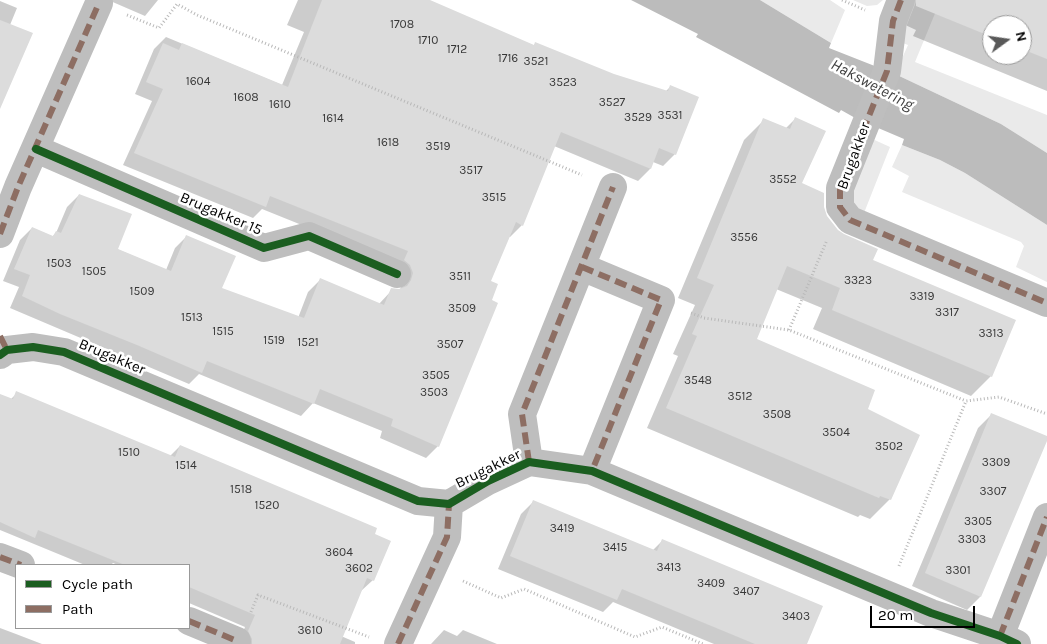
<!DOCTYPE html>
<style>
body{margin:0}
#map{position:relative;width:1047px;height:644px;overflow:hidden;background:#fff;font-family:Karla,sans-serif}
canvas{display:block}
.legend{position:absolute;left:15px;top:564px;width:175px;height:65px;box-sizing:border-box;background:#fff;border:1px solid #999;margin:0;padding:6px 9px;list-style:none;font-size:15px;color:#000}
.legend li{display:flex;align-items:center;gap:10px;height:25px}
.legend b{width:25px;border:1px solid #999}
.north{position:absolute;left:982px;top:15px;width:50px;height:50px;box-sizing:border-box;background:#fff;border:1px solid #999;border-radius:50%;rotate:76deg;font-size:14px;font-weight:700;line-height:20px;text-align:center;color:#000}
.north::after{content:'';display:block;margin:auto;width:18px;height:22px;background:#595959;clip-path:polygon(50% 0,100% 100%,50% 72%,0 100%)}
.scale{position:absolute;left:870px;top:606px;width:105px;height:22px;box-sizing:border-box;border:2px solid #000;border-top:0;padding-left:6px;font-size:15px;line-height:18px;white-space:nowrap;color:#000;-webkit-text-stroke:4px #fff;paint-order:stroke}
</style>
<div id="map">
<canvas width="1047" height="644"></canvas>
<ul class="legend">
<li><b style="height:6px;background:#1b5e20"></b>Cycle path</li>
<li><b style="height:6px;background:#8d6e63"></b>Path</li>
</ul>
<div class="north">N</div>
<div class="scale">20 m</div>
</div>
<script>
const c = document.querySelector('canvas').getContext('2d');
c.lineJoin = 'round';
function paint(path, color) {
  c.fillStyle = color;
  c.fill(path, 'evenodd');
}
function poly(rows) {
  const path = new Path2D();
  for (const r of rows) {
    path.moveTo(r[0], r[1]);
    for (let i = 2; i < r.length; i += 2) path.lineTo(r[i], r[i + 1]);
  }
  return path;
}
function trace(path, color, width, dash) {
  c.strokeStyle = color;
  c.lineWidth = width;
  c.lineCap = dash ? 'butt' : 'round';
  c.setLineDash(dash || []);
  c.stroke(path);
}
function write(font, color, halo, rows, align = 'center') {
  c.font = font + ' Karla,sans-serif';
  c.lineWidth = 5;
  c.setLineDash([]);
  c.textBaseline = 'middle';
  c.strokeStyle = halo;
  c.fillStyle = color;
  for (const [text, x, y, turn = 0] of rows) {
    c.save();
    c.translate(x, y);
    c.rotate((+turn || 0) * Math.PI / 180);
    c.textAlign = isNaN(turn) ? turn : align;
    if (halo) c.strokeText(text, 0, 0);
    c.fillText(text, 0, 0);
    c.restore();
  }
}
const green = poly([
 [760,0,830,0,845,10,831,43],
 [853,0,883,0,877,5,867,6],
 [916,2,936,11,915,62,1047,115,1047,153,1001,124,895,74,908,45,900,42],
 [868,137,890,147,864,213,857,208,851,196],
 [902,145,940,160,965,173,1047,225,1047,282,1016,267,1024,246,1021,242,902,192,909,176,892,167]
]);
const water = poly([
 [631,0,760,0,831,43,829,48,895,74,1001,124,1047,153,1047,225,965,173,940,160,902,145,904,139,857,119,841,110,839,113,696,37,698,34]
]);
const shadow = poly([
 [108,0,158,0,145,16],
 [298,0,396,0,533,46,535,44,613,75,665,92,671,86,675,154,663,166,653,162,650,169,638,181,554,146,522,225,510,237,508,236,489,282,438,446,426,458,380,438,382,431,313,403,301,416,199,374,189,384,10,308,19,287,3,281,20,240,32,228,52,237,56,233,67,207,79,195,117,249,166,270,175,248,187,236,221,289,298,318,308,292,320,280,379,304,392,290,400,291,401,285,396,263,262,209,253,218,123,165,152,101,135,94,154,49,166,37,282,85,304,32,287,25],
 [910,0,1047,0,1047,91,913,36,916,30,901,23],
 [992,25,1022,25,1022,55,992,55],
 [0,1,17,8,10,25,0,107],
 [795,119,800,184,823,207,826,217,837,231,871,261,991,376,971,396,813,329,822,308,776,289,755,340,866,410,890,499,870,519,860,515,858,517,647,428,678,356,673,354,695,305,678,298,744,140,764,120,785,129],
 [17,393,169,457,180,446,373,535,373,580,361,591,341,636,355,642,355,644,238,644,245,627,189,603,189,565,118,565,113,563,111,565,85,565,0,530,0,417,6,404],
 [991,415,1047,438,980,597,967,610,912,586,978,428],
 [533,502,652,551,663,540,806,644,714,644,613,602,603,612,498,569,521,514],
 [0,628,16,634,42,644,0,644],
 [444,630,457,636,463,630,497,644,431,644]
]);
const building = poly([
 [322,0,430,0,534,45,535,42,614,74,668,91,670,85,699,97,676,155,659,148,651,169,561,132,523,226,516,222,491,281,498,284,492,300,498,303,439,447,391,426,393,419,320,389,314,404,207,361,202,373,137,345,60,314,22,296,30,275,14,269,32,227,53,236,56,231,61,233,79,194,132,214,118,249,171,271,186,235,236,256,222,288,304,318,320,278,384,305,391,288,399,289,407,286,411,280,413,273,410,265,404,260,408,251,270,196,266,207,134,153,163,89,146,82,163,43,179,50,182,43,288,87],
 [916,0,1047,0,1047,59,1022,49,1022,25,992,25,992,37,916,6],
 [0,20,33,33,0,109],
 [795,117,826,131,802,183,824,193,824,207,827,216,838,230,844,234,878,249,873,260,1016,320,992,377,832,310,840,288,787,266,757,339,875,390,868,409,920,435,891,500,880,496,879,498,666,408,697,336,692,334,714,285,697,278,763,118,790,129],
 [16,391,175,457,180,445,377,528,375,534,391,541,374,581,367,578,340,644,252,644,252,639,248,631,255,615,189,587,189,565,125,565,38,530,35,538,0,522,0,394,13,399],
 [991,413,1047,436,1047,441,981,597,925,573],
 [533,500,657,551,662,539,823,606,807,644,755,644,622,589,617,600,510,556]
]);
const path = poly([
 [842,0,865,10],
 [127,15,159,28,177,4,197,15,582,175],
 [691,313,704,318,789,330,966,401],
 [789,330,827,240],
 [899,566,966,401,999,397,1047,414],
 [463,581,501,598,524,589,635,637,662,627,703,644],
 [251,612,258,595,369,637]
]);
const minor = poly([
 [901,0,893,21,887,71,840,188,840,207,850,220,1047,303],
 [36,149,264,248,309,236,397,274],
 [0,234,18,187,99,3],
 [582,267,661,300,592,471],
 [0,355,7,350,33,347,64,352,418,501,449,504,488,481,529,462,592,471,931,613,1000,636,1017,644],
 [529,462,522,414,613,187],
 [0,557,21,565],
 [189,621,237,641],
 [1000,636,1047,517],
 [398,644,447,537,449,504]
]);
const quiet = poly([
 [901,0,893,21,887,71,840,188,840,207,850,220,1047,303],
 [0,234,18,187,99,3],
 [582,267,661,300,592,471],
 [0,336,7,350],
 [529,462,522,414,613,187],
 [0,557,21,565],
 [189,621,237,641],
 [1000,636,1047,517],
 [398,644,447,537,449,504]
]);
const cycleway = poly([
 [36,149,264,248,309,236,397,274],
 [0,355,7,350,33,347,64,352,418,501,449,504,488,481,529,462,592,471,931,613,1000,636,1017,644]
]);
const numberNames = [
 ["1708",402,25],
 ["1710",428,41],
 ["1712",457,50],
 ["1716",508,59],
 ["3521",536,62],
 ["1604",198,82],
 ["3523",563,83],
 ["1608",246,98],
 ["3527",612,103],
 ["1610",280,105],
 ["3531",670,116],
 ["3529",638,118],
 ["1614",333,119],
 ["1618",388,143],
 ["3519",438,147],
 ["3517",471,171],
 ["3552",783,180],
 ["3515",494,198],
 ["3556",744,238],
 ["1503",59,264],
 ["1505",94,272],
 ["3511",460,277],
 ["3323",858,281],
 ["1509",142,292],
 ["3319",922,297],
 ["3509",462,309],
 ["3317",947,313],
 ["1513",192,318],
 ["1515",223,332],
 ["3313",991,334],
 ["1519",274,341],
 ["1521",308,343],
 ["3507",450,345],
 ["3505",436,376],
 ["3548",698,381],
 ["3503",434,393],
 ["3512",740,397],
 ["3508",777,415],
 ["3504",836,433],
 ["3502",889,447],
 ["1510",129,453],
 ["3309",996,463],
 ["1514",186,466],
 ["1518",241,490],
 ["3307",993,492],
 ["1520",267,506],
 ["3305",978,522],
 ["3419",562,529],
 ["3303",972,540],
 ["3415",615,548],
 ["3604",339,553],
 ["3413",669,568],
 ["3602",359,569],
 ["3301",958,571],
 ["3409",711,584],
 ["3407",746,592],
 ["3403",796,617],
 ["3610",310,631]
];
const streetNames = [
 ["Brugakker",854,156,-70],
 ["Brugakker 15",221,214,23],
 ["Brugakker",112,357,23],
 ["Brugakker",488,469,-26]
];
const waterNames = [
 ["Hakswetering",872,85,28]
];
paint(green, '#eaeaea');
paint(water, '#bcbcbc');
paint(shadow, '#0003');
paint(building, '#dcdcdc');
trace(path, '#b8b8b8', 3, [1, 2.5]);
trace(minor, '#bebebe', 28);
trace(quiet, '#8d6e63', 6, [12, 6]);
trace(cycleway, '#1b5e20', 8);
write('12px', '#373737', null, numberNames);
write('15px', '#000', '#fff', streetNames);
write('italic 16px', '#404040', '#fff', waterNames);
</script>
